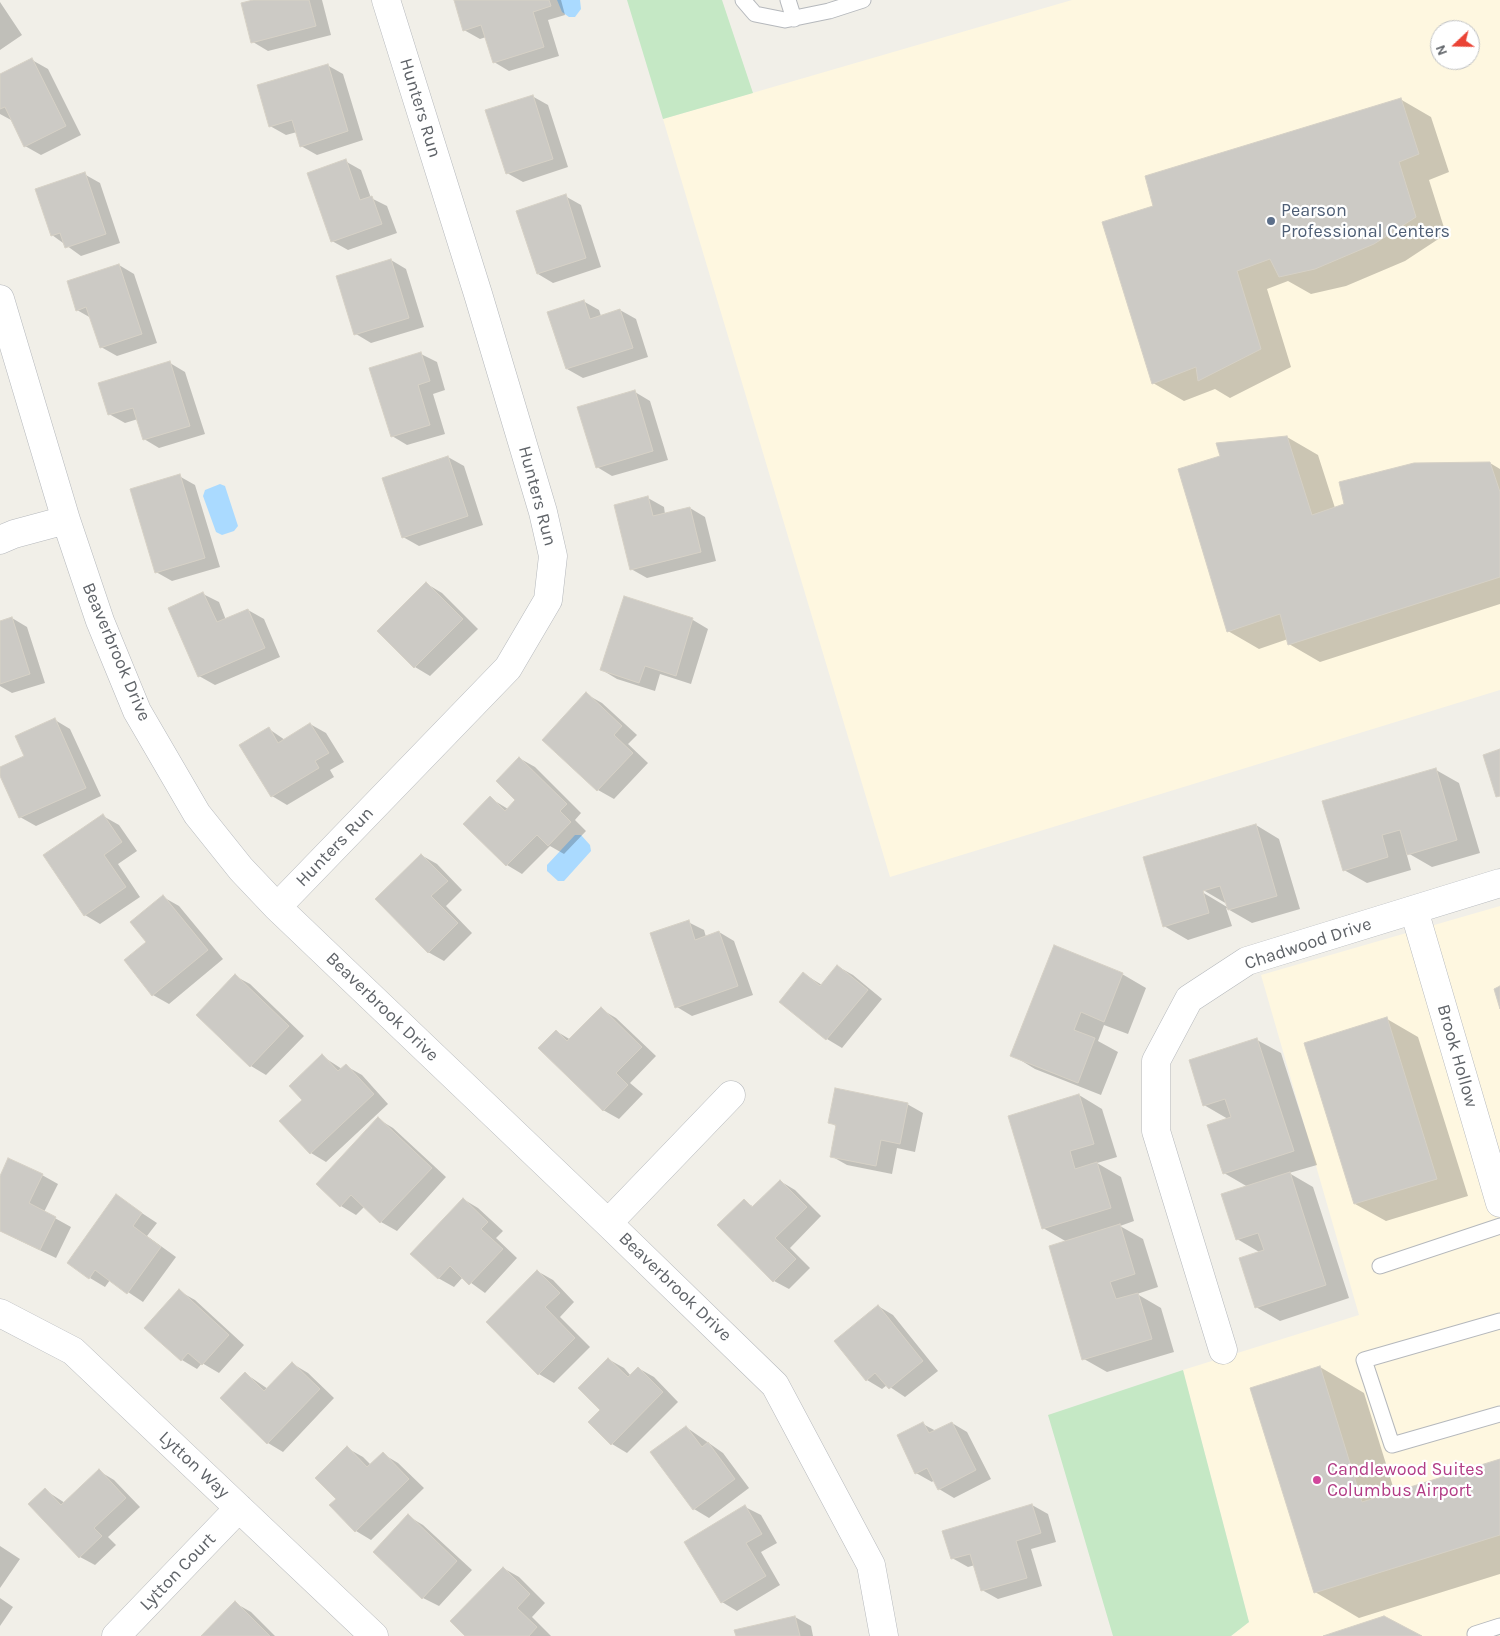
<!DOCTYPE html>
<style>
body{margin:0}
#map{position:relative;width:1500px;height:1636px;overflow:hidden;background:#f1efe8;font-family:Karla,sans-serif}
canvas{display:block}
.north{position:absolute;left:1430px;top:20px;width:50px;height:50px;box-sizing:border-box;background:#fff;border:1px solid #bfc1c3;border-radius:50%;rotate:249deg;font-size:14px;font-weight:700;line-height:20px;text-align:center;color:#5f6368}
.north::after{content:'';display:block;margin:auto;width:18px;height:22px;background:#ea4335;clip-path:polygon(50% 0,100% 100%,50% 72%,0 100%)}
</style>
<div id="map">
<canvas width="1500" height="1636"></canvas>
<div class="north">N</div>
</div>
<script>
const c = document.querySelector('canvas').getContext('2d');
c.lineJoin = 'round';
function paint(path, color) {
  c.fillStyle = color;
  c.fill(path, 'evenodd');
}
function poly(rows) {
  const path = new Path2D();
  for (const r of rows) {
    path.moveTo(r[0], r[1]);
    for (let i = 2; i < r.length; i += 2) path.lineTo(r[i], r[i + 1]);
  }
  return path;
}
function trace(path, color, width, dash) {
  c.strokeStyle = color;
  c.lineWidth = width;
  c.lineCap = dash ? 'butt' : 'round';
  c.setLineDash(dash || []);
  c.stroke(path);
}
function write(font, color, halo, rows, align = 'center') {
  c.font = font + ' Karla,sans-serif';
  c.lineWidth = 4.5;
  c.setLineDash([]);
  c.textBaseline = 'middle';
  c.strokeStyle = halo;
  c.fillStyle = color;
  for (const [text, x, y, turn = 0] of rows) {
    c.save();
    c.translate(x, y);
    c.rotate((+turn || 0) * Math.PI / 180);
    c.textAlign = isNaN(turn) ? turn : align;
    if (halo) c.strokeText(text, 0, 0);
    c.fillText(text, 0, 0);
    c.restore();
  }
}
const commercial = poly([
 [1072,0,1500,0,1500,690,890,877,663,119],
 [1440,30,1470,30,1470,60,1440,60],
 [1500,906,1500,1636,1231,1636,1249,1622,1183,1370,1359,1315,1261,975]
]);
const green = poly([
 [627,0,722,0,753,93,663,119],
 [1183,1370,1249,1622,1231,1636,1113,1636,1048,1415]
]);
const water = poly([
 [557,0,580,0,581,9,575,17,569,17,562,12],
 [220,484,225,486,238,526,234,531,222,535,216,532,203,496,205,490],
 [575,835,581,835,590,845,591,851,564,881,558,881,547,871,547,865]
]);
const shadow = poly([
 [258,0,322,0,331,35,268,51,253,42],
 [455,0,561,0,565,15,548,20,559,56,509,71,494,62,486,37,480,39,464,30],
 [0,2,22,35,0,50],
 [32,60,48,69,81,135,41,155,25,146,11,120,0,114,0,76],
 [327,65,343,74,363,140,317,155,301,146,297,132,286,135,270,126],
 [532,96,548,105,568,167,523,182,507,173],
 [1400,99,1431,117,1449,172,1429,180,1446,234,1405,261,1346,286,1311,294,1288,281,1267,289,1291,367,1230,398,1215,389,1184,401,1153,383,1154,207],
 [345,161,361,170,371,198,387,206,397,233,348,250,332,241],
 [84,174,100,183,120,243,81,256,52,235],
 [565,196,581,205,601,267,553,283,538,274],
 [391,260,406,269,424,327,371,343,356,334],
 [119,265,134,274,157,343,117,356,101,347,91,318,77,310],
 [583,301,599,310,601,316,620,310,636,319,648,357,583,378,567,369,549,313],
 [421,354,437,362,445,390,433,394,445,434,407,445,392,436],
 [170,363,185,372,205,434,159,448,144,439,138,419,125,423,109,414],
 [635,392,650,401,668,460,612,476,597,467],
 [1287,437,1318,455,1335,508,1490,463,1500,469,1500,604,1320,662,1289,644,1288,639,1259,649,1228,631],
 [448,457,464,466,483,525,419,546,403,537],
 [179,476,195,485,220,567,172,581,156,572],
 [648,498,664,507,665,514,690,508,705,517,716,561,647,578,631,569],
 [427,584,442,593,478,629,430,676,415,667,379,631],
 [203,594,219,602,226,620,248,610,264,619,280,657,215,685,199,676,169,609],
 [625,598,693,620,708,629,691,684,660,674,655,691,617,679,602,670],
 [12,618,27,627,45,683,12,693,0,686,0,622],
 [586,694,602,703,637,735,628,744,648,763,614,799,598,790,544,740],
 [55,720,70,729,101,796,36,826,20,817,0,773,0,769,26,757],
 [310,724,326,733,344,762,330,770,334,777,287,805,272,796,269,729,285,740],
 [519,758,535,767,581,813,575,820,586,831,564,854,550,846,522,874,507,865,490,798,508,809,517,800],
 [1436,770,1459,783,1480,853,1432,867,1406,852,1411,870,1367,883,1344,870],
 [103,816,119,825,137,851,118,864,140,897,100,924,85,915],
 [1256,825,1279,839,1300,909,1252,923,1226,908,1232,926,1188,940,1164,926,1144,858],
 [1198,887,1227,904,1227,907,1197,889],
 [421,855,437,864,462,890,446,906,472,933,444,961,428,952],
 [163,897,179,906,223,959,169,1004,153,995,148,942],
 [688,922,704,930,706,937,719,932,734,941,753,995,692,1016,677,1007],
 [837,966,853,975,882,999,842,1048,827,1039,804,974,822,985],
 [1122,974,1146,988,1128,1034,1104,1025,1098,1041,1118,1052,1101,1095,1035,1069,1012,1055],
 [235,976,250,984,304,1036,266,1075,251,1066],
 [601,1009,616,1018,656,1056,630,1083,643,1094,619,1119,603,1110,556,1031,571,1040],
 [1387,1019,1418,1037,1468,1196,1386,1221,1355,1204,1306,1044],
 [1257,1040,1281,1053,1317,1165,1289,1173,1313,1187,1349,1298,1280,1321,1256,1307,1261,1253,1237,1239,1248,1187,1224,1173,1228,1119,1204,1105],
 [322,1056,342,1069,346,1066,362,1075,388,1104,326,1162,311,1153,303,1100],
 [1079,1095,1102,1109,1117,1157,1097,1163,1121,1177,1134,1221,1120,1226,1143,1239,1158,1287,1137,1294,1161,1308,1174,1352,1107,1372,1084,1359,1067,1242,1043,1228],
 [907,1104,923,1113,915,1152,897,1148,892,1174,847,1165,831,1156,837,1127,830,1122],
 [378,1119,393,1128,446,1177,397,1231,381,1222,365,1206,356,1215,341,1206],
 [42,1175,58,1184,44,1212,71,1227,56,1258,0,1231,0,1179],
 [780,1181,795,1190,821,1216,790,1248,810,1268,789,1289,774,1281,744,1201,754,1207],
 [116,1196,157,1223,147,1236,176,1257,143,1302,110,1280,105,1287,90,1278],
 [463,1199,478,1208,503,1231,496,1238,517,1258,485,1293,463,1277,454,1287,438,1278],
 [537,1271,553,1280,574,1302,560,1317,590,1347,554,1383,539,1374],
 [179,1291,195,1300,244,1345,219,1373,202,1363,197,1369,182,1360,146,1327],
 [878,1306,893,1315,938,1371,905,1397,887,1385,882,1389,867,1380],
 [608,1359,624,1368,631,1376,638,1368,654,1377,678,1402,627,1453,612,1444,590,1422,602,1410],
 [293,1364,308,1373,334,1398,283,1452,268,1443,246,1374,268,1389],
 [1320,1367,1364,1393,1395,1493,1500,1460,1500,1574,1359,1618,1315,1592],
 [952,1423,967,1432,991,1479,954,1498,939,1489,934,1480,932,1482,916,1473,923,1424,936,1431],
 [686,1427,723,1453,749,1488,709,1518,694,1509],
 [347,1448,363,1457,371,1465,383,1454,398,1463,424,1488,371,1540,356,1531,338,1499],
 [99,1471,114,1480,140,1507,108,1537,116,1545,95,1565,80,1557,45,1490,65,1503],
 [1032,1505,1048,1514,1056,1542,1031,1549,1042,1586,998,1599,982,1590,975,1565,968,1567,952,1558],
 [745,1507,761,1515,777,1543,761,1552,780,1585,737,1611,722,1602],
 [408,1516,423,1525,472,1570,439,1606,423,1598],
 [0,1546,20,1559,0,1588],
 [503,1568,519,1577,545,1603,532,1617,551,1636,467,1636],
 [0,1598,13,1607,0,1626],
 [235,1603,251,1612,275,1636,203,1636],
 [795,1617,811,1626,813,1636,737,1636]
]);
const building = poly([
 [253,0,309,0,316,26,251,43,241,3,253,0],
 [454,0,549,0,551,6,533,12,544,47,493,63,481,25,463,31,454,0],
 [32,58,66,126,24,147,5,107,0,109,0,74,32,58],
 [328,64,348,131,300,147,292,120,269,127,257,85,328,64],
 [533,95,553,159,506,174,485,110,533,95],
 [1401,98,1419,154,1399,162,1416,217,1374,244,1315,269,1279,277,1270,259,1237,271,1261,349,1198,381,1196,367,1152,384,1102,222,1153,206,1145,176,1401,98],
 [346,159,360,200,372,196,382,224,331,242,307,173,346,159],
 [85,172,106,234,65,248,60,233,51,236,35,189,85,172],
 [566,194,586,258,537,274,516,211,566,194],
 [391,259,409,318,354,335,336,276,391,259],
 [119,264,142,334,100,348,86,307,76,311,67,281,119,264],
 [584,300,590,319,620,309,633,348,566,369,547,312,584,300],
 [421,352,430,381,418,385,430,425,391,437,369,368,421,352],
 [170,361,190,426,143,440,133,408,108,415,98,383,170,361],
 [635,390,653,451,596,468,577,407,635,390],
 [1287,436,1312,515,1344,504,1339,482,1414,463,1490,462,1500,492,1500,577,1288,645,1280,614,1227,632,1178,469,1220,456,1216,443,1287,436],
 [448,456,468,516,402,538,382,478,448,456],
 [180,474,205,558,155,573,130,489,180,474],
 [648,496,653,516,690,507,701,552,630,570,614,505,648,496],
 [426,582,463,619,414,668,377,631,426,582],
 [203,592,217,622,248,609,265,648,198,677,168,608,203,592],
 [624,596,693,618,676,676,645,666,639,683,600,670,624,596],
 [12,617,30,674,0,684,0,621,12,617],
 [586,692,622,726,614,735,633,753,597,791,542,740,586,692],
 [55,718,86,788,19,818,0,776,0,767,24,756,15,736,55,718],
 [310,723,329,753,315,761,319,768,271,797,239,745,269,727,278,743,310,723],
 [1500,749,1500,796,1496,797,1483,755,1500,749],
 [519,757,567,804,560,811,571,822,548,846,537,835,506,866,463,824,490,796,505,811,515,800,496,781,519,757],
 [1436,768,1457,840,1407,855,1400,830,1382,835,1388,857,1343,871,1322,801,1436,768],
 [103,814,122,842,104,855,126,887,84,916,43,855,103,814],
 [1256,824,1277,896,1228,910,1220,886,1203,891,1209,913,1163,927,1143,857,1256,824],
 [421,854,448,881,431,896,458,923,428,953,375,899,421,854],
 [163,895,208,950,152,996,124,960,146,942,130,922,163,895],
 [689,920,695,940,719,931,738,986,675,1008,650,933,689,920],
 [1054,945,1123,973,1104,1022,1081,1012,1074,1030,1095,1038,1078,1083,1010,1056,1054,945],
 [837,965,868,990,826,1040,779,1002,803,972,820,986,837,965],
 [235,974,289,1026,250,1067,196,1015,235,974],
 [1500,986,1500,1009,1494,989,1500,986],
 [601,1007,642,1047,616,1073,628,1085,603,1111,538,1048,556,1030,567,1041,601,1007],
 [1387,1017,1437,1179,1354,1204,1304,1043,1387,1017],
 [1257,1038,1294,1151,1223,1174,1207,1125,1231,1117,1225,1099,1203,1106,1189,1060,1257,1038],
 [322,1054,338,1071,346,1064,374,1094,310,1154,279,1121,302,1100,289,1086,322,1054],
 [835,1088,908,1103,900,1144,881,1140,876,1166,830,1157,836,1125,828,1123,835,1088],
 [1079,1094,1094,1144,1070,1151,1075,1169,1097,1162,1111,1208,1042,1229,1008,1116,1079,1094],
 [378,1117,432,1168,380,1223,351,1195,340,1207,316,1184,378,1117],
 [8,1158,43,1174,29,1203,56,1217,40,1250,0,1231,0,1176,8,1158],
 [1290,1172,1326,1285,1255,1308,1239,1258,1264,1250,1258,1233,1236,1240,1221,1194,1290,1172],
 [780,1180,807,1207,775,1238,796,1259,773,1282,717,1225,744,1199,752,1207,780,1180],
 [116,1194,142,1213,133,1226,161,1247,127,1294,95,1270,89,1279,67,1263,116,1194],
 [463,1198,488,1222,481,1229,503,1249,469,1285,450,1266,438,1279,410,1254,463,1198],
 [1120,1224,1135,1274,1110,1282,1116,1299,1138,1293,1152,1339,1082,1360,1049,1246,1120,1224],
 [537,1270,560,1293,545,1307,575,1338,538,1375,486,1322,537,1270],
 [179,1289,229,1335,202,1365,188,1353,181,1361,144,1328,179,1289],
 [878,1305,923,1361,889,1389,875,1373,866,1381,834,1341,878,1305],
 [608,1358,628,1377,638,1367,663,1392,611,1445,588,1422,600,1410,578,1388,608,1358],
 [292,1362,320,1389,267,1444,220,1398,245,1372,264,1391,292,1362],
 [1320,1366,1362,1502,1500,1459,1500,1535,1314,1593,1250,1388,1320,1366],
 [923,1422,929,1433,952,1422,976,1470,938,1490,927,1468,915,1474,897,1435,923,1422],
 [686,1426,702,1447,708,1442,735,1479,693,1510,650,1452,686,1426],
 [347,1446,367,1467,383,1452,409,1479,355,1532,329,1505,336,1499,315,1478,347,1446],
 [99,1469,126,1498,94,1528,102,1536,79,1558,28,1504,45,1488,61,1505,99,1469],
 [1032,1504,1041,1533,1016,1541,1027,1578,981,1591,970,1554,951,1559,942,1531,1032,1504],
 [745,1505,762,1534,746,1543,766,1576,721,1603,684,1542,745,1505],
 [408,1514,457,1561,422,1599,373,1552,408,1514],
 [503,1567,530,1594,517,1608,537,1627,529,1636,465,1636,450,1621,503,1567],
 [235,1601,270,1636,201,1636,235,1601],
 [795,1616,800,1636,736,1636,734,1630,795,1616],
 [1384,1616,1422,1636,1323,1636,1384,1616]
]);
const lane = poly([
 [743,0,755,14,785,20,829,11,863,0],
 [788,0,794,19],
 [1380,1266,1500,1226],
 [1500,1321,1364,1360,1392,1445,1500,1414],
 [1476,1636,1475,1634,1500,1626]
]);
const street = poly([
 [0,299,66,520,100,621,137,711,197,814,241,869,277,907,608,1223,775,1385,871,1565,884,1636],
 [0,540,14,534,66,520],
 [277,907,508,668,548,600,553,556,543,512,478,294,386,0],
 [1414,910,1500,1203],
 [608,1223,731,1095],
 [0,1313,73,1351,374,1636],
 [1223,1350,1156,1131,1156,1061,1189,999,1247,961,1500,883],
 [116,1636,239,1508]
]);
const markers = [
 [1271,221,5,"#5c6f8a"],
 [1317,1480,5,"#d1479c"]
];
const streetNames = [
 ["Hunters Run",420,108,73],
 ["Hunters Run",537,496,75],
 ["Beaverbrook Drive",116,652,67],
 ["Hunters Run",335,847,-46],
 ["Chadwood Drive",1308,944,-18],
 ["Beaverbrook Drive",382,1007,44],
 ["Brook Hollow",1457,1056,74],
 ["Beaverbrook Drive",675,1287,44],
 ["Lytton Way",194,1465,43],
 ["Lytton Court",178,1572,-46]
];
const serviceNames = [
 ["Pearson",1281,211],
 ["Professional Centers",1281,232]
];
const hotelNames = [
 ["Candlewood Suites",1327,1470],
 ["Columbus Airport",1327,1491]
];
paint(commercial, '#fef7e0');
paint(green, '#c5e8c5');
paint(water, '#aadaff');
paint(shadow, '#0003');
paint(building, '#cccac5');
trace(building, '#d6d1c6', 1);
trace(lane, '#b5b8bc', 17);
trace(street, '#b5b8bc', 29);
trace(lane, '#fff', 15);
trace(street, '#fff', 28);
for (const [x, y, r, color] of markers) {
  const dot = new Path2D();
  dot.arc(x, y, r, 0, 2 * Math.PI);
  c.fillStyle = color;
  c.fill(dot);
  trace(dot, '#fff', 2);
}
write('18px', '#5f6368', '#fff', streetNames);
write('18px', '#4e5e75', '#fff', serviceNames, 'left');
write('18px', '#b23c85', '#fff', hotelNames, 'left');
</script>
